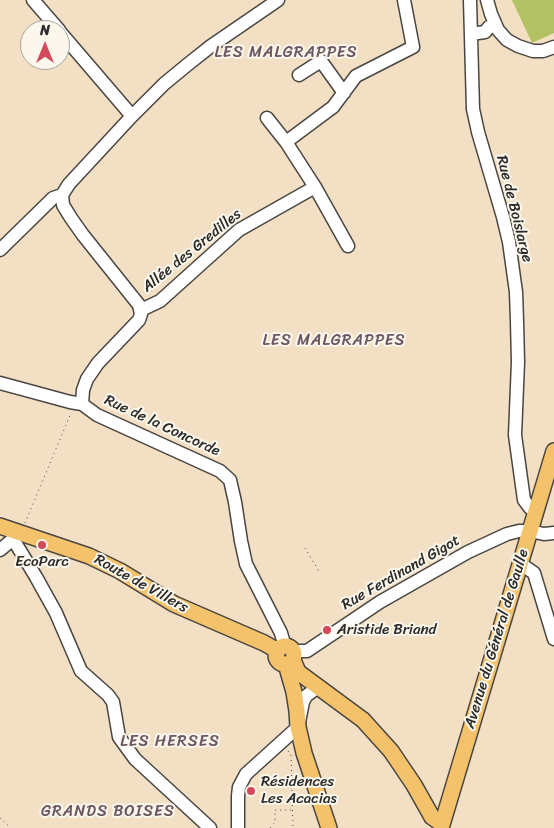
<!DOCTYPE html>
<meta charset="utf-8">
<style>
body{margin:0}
#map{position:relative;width:554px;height:828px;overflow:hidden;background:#f3dfc3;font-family:Sriracha,sans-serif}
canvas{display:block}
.north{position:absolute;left:20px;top:20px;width:50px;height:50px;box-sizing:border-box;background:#fbf7ec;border:1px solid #a8a59f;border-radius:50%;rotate:0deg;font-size:14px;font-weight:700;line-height:20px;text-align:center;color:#2b2b2b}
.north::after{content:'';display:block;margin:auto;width:18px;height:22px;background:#d1495b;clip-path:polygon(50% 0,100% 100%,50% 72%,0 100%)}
</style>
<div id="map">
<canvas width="554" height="828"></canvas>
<div class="north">N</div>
</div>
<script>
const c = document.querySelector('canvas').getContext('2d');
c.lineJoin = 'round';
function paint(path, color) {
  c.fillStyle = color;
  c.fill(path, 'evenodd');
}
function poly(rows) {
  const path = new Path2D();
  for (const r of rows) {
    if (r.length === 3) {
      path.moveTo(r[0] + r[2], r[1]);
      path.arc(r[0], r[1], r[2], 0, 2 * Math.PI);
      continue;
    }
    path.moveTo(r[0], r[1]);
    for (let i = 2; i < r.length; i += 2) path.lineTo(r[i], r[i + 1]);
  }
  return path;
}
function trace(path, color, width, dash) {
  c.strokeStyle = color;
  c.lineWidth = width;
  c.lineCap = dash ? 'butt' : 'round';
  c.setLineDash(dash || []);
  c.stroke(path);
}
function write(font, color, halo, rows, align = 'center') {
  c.font = font + ' Sriracha,sans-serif';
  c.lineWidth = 4;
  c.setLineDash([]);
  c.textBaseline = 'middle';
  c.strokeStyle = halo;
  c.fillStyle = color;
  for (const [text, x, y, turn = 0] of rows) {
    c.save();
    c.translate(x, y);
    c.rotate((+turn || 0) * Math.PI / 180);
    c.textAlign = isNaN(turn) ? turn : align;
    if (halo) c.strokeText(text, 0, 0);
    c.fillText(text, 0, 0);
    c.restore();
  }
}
const green = poly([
 [512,0,554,0,554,33,532,43]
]);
const path = poly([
 [25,523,71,413],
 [305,548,320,573],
 [288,751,291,755,293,828],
 [0,818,11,828],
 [270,828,275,822,275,810,292,810]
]);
const minor = poly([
 [33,0,59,30],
 [470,0,473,109,478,132,503,217,509,242,516,292,517,321,518,362,515,435,524,500,530,508,536,511],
 [487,0,491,14,498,30,507,40,518,46,533,51,543,51,554,47],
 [60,32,132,116,69,184,62,195,63,205,71,218,83,235,139,305,141,314,139,320,98,363,87,379,83,390,82,404],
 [471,34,485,32,489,27,495,25],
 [299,75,321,61,344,93],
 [132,116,164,84,187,65,211,46,278,0],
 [267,118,286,142],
 [315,187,348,246],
 [0,250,53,198,62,195],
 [141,310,160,301,239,230,315,187,286,142,333,107,356,76,413,47,404,0],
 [0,383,70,402,82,404,97,415,220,471,230,480,235,502,241,541,246,564,281,633,285,647],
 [13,539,36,577,56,613,81,671,108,695,113,702,119,737,135,759,210,828],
 [0,550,13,539,17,534],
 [521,564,534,573,554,639],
 [293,651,307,651,380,602,468,552,507,534,519,531,530,531,544,534,554,533],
 [238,828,238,796,239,787,246,774,298,727,303,702,306,696,318,687]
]);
const major = poly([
 [0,526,89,556,120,571,174,604,264,643,278,651],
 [285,655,9],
 [293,660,298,672,363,720,391,751,414,785,432,817,442,824],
 [286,664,294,692,297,711,298,727,304,753,329,828],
 [441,828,554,451]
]);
const markers = [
 [42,545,5,"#d1495b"],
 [327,630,5,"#d1495b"],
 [251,791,5,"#d1495b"]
];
const streetNames = [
 ["Rue de Boislarge",514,209,76],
 ["Allée des Gredilles",192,251,-39],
 ["Rue de la Concorde",162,426,25],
 ["Rue Ferdinand Gigot",401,573,-30],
 ["Route de Villers",141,584,29],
 ["Avenue du Général de Gaulle",497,639,-73]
];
const poiNames = [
 ["EcoParc",42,562,"center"],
 ["Aristide Briand",337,630],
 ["Résidences",261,782],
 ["Les Acacias",261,799]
];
const neighbourhoodNames = [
 ["LES MALGRAPPES",286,53],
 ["LES MALGRAPPES",334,341],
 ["LES HERSES",170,742],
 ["GRANDS BOISES",108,812]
];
paint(green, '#b2c163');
trace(minor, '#494642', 15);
trace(major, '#494642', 18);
trace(path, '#494642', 1, [1, 4]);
trace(minor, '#fff', 12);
trace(major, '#f3c26a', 15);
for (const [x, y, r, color] of markers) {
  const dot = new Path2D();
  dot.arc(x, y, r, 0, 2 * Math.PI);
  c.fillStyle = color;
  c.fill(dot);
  trace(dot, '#fbf7ec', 2);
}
write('15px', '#2b2b2b', '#fbf7ec', streetNames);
write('15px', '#2b2b2b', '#fbf7ec', poiNames, 'left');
c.letterSpacing = '1px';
write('16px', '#6c5661', '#fbf7ec', neighbourhoodNames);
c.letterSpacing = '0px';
</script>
